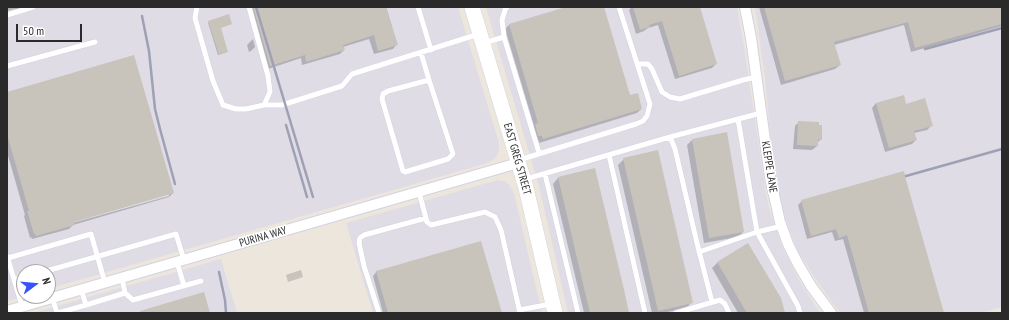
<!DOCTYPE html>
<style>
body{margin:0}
#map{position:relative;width:1009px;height:320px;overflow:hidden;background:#ede6dc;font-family:"PT Sans Narrow",sans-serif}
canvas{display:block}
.frame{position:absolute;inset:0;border:8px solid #2a2a2a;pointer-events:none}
.north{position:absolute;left:16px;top:264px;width:40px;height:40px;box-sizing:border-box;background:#fff;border:1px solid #aaa;border-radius:50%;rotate:74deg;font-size:11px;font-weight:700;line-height:16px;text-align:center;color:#2a2a2a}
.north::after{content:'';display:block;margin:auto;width:14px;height:18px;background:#3753ff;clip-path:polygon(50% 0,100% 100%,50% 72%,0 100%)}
.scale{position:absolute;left:16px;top:24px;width:66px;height:18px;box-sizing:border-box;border:2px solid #2a2a2a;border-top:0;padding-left:5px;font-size:12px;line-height:14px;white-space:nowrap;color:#2a2a2a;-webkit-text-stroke:3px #fff;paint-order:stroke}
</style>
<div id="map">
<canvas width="1009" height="320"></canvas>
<div class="frame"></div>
<div class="north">N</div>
<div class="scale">50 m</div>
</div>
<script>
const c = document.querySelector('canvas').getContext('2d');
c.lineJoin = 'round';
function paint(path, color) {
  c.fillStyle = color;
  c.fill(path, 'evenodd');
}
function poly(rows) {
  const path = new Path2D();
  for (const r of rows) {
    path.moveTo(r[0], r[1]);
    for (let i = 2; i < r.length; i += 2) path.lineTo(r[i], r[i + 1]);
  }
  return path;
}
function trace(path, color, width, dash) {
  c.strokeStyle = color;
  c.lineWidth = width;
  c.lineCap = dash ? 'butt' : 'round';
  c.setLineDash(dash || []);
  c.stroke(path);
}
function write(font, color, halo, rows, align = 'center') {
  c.font = font + ' "PT Sans Narrow",sans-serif';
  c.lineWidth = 3.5;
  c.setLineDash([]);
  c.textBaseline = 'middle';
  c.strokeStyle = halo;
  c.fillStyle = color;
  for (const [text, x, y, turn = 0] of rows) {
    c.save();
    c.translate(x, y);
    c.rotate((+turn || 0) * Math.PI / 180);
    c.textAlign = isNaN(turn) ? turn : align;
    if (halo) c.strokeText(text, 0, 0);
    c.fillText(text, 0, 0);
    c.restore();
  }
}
const industrial = poly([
 [7,7,458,7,499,143,499,149,498,153,495,158,490,162,484,164,48,289,48,272,24,272,24,296,25,296,7,301],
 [487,7,737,7,744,46,766,194,770,212,783,249,799,280,820,313,568,313,539,186,487,11],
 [755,7,1002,7,1002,307,981,313,841,313,834,305,815,278,798,251,788,225,783,210,777,182,773,158,769,121,765,78],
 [498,180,506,182,509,185,514,193,542,313,373,313,346,223],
 [221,259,237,313,33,313]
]);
const shadow = poly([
 [7,7,28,7,16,10,15,9,7,11],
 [253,7,386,7,397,44,393,49,374,54,369,39,343,47,344,50,340,54,302,65,301,58,265,70,249,11],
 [569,7,603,7,629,96,641,109,637,113,539,143,538,139,534,140,531,129,534,126,505,29,509,25],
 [632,7,699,7,716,64,712,68,675,79,658,25,648,28,644,31,636,34,629,10],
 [759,7,1002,7,1002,26,911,52,904,25,834,45,840,65,835,69,781,85],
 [209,22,231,24,220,28,226,52,218,55,208,23],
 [253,39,255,47,251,51,249,52,247,45],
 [7,93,173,193,169,197,73,225,69,229,32,239,31,237,30,238,24,216,25,215,7,152],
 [169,194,169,196,69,224,69,223],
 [876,103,906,105,932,125,927,130,914,133,916,140,912,144,885,152,872,108],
 [799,122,821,139,817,143,817,146,812,150,793,149,795,126],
 [692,140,743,232,738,237,704,243,687,145],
 [624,159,692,302,686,308,663,313,652,313,618,165],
 [594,169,628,313,584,313,553,184,558,178],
 [903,172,942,313,864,313,843,239,835,241,832,232,807,239,798,205,802,201],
 [748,245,784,313,738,313,712,268,717,263],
 [377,271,501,313,383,313,373,276]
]);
const building = poly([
 [253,7,386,7,398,45,378,51,374,35,343,45,345,50,306,62,305,55,270,66],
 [566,7,604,7,630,95,638,93,642,109,543,139,542,136,538,136,535,124,538,123,509,24],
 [633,7,700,7,717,64,679,76,662,21,649,25,650,27,640,30],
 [764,7,1002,7,1002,24,915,48,908,22,834,42,841,65,785,81],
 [229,14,232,24,221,28,228,52,219,55,208,21],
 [134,55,174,193,74,222,75,225,36,236,35,234,34,234,27,211,29,211,7,134,7,92],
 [904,95,906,104,925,98,933,126,914,131,917,140,889,148,876,103],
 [798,121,819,122,819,125,822,125,822,140,818,139,818,146,797,145],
 [727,132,744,232,709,238,692,139],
 [658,150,693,303,658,311,623,158],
 [595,168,625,294,629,313,590,313,576,254,558,177],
 [904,171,906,180,944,313,869,313,847,235,839,238,836,229,811,236,801,200],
 [481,241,502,313,388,313,376,271],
 [748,243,781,298,785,313,747,313,717,262],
 [301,270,303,277,288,282,286,275],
 [204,292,210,313,141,313,140,311]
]);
const service = poly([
 [197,7,195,18,213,81,223,105,236,109,246,109,264,105,270,92,268,76,249,7],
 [418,7,431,50],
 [507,7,505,10,502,20,504,37,539,153],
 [7,15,33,7],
 [484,43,504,37],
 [421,53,429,80,443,123,453,154,448,159,405,172,403,171,382,99,383,94,388,91,429,80],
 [638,64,648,64,652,69,662,92,670,97,680,99,743,80,756,77],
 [7,66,95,42],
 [264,105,282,105,342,86,352,74,479,34],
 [738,119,757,232,798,306,800,313],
 [670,137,761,113],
 [609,155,645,313],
 [519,160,636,124,643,121,647,116,650,104,619,7],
 [545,174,578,313],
 [526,179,670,137,675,149,697,243,712,302],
 [419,192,427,222,431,225,485,212,495,217,501,230,520,313],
 [699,252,757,232,782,226],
 [7,256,22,306],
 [8,258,91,234,105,283],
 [177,262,184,286],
 [43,272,176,234,184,260],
 [122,278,125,293,133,300,201,281],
 [14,280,24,277],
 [81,289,86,305,125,293],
 [52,297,57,313],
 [519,310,551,304],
 [58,313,86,305],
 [379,313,364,266,359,243,360,238,364,235,426,218],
 [676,313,720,300,725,304,729,313]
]);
const minor = poly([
 [745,7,751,38,770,177,780,222,788,244,798,264,811,286,831,313],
 [7,311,518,163]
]);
const secondary = poly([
 [472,7,526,188,555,313]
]);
const rail = poly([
 [256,7,313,197],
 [142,16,149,51,155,109,160,129,175,184],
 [925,49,1002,28],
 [286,125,307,197],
 [906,176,1002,149],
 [219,272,225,300,226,313]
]);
const streetNames = [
 ["EAST GREG STREET",517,159,74],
 ["KLEPPE LANE",769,167,81],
 ["PURINA WAY",263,237,-16]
];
paint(industrial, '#dfdce5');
paint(shadow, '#0003');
paint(building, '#c8c3bb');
trace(service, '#d1d3e3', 6);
trace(minor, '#d1d3e3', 12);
trace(secondary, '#d1d3e3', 16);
trace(service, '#fff', 5);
trace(minor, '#fff', 10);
trace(secondary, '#fff', 15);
trace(rail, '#9ea0b5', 2.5);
write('11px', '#2a2a2a', '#fff', streetNames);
</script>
